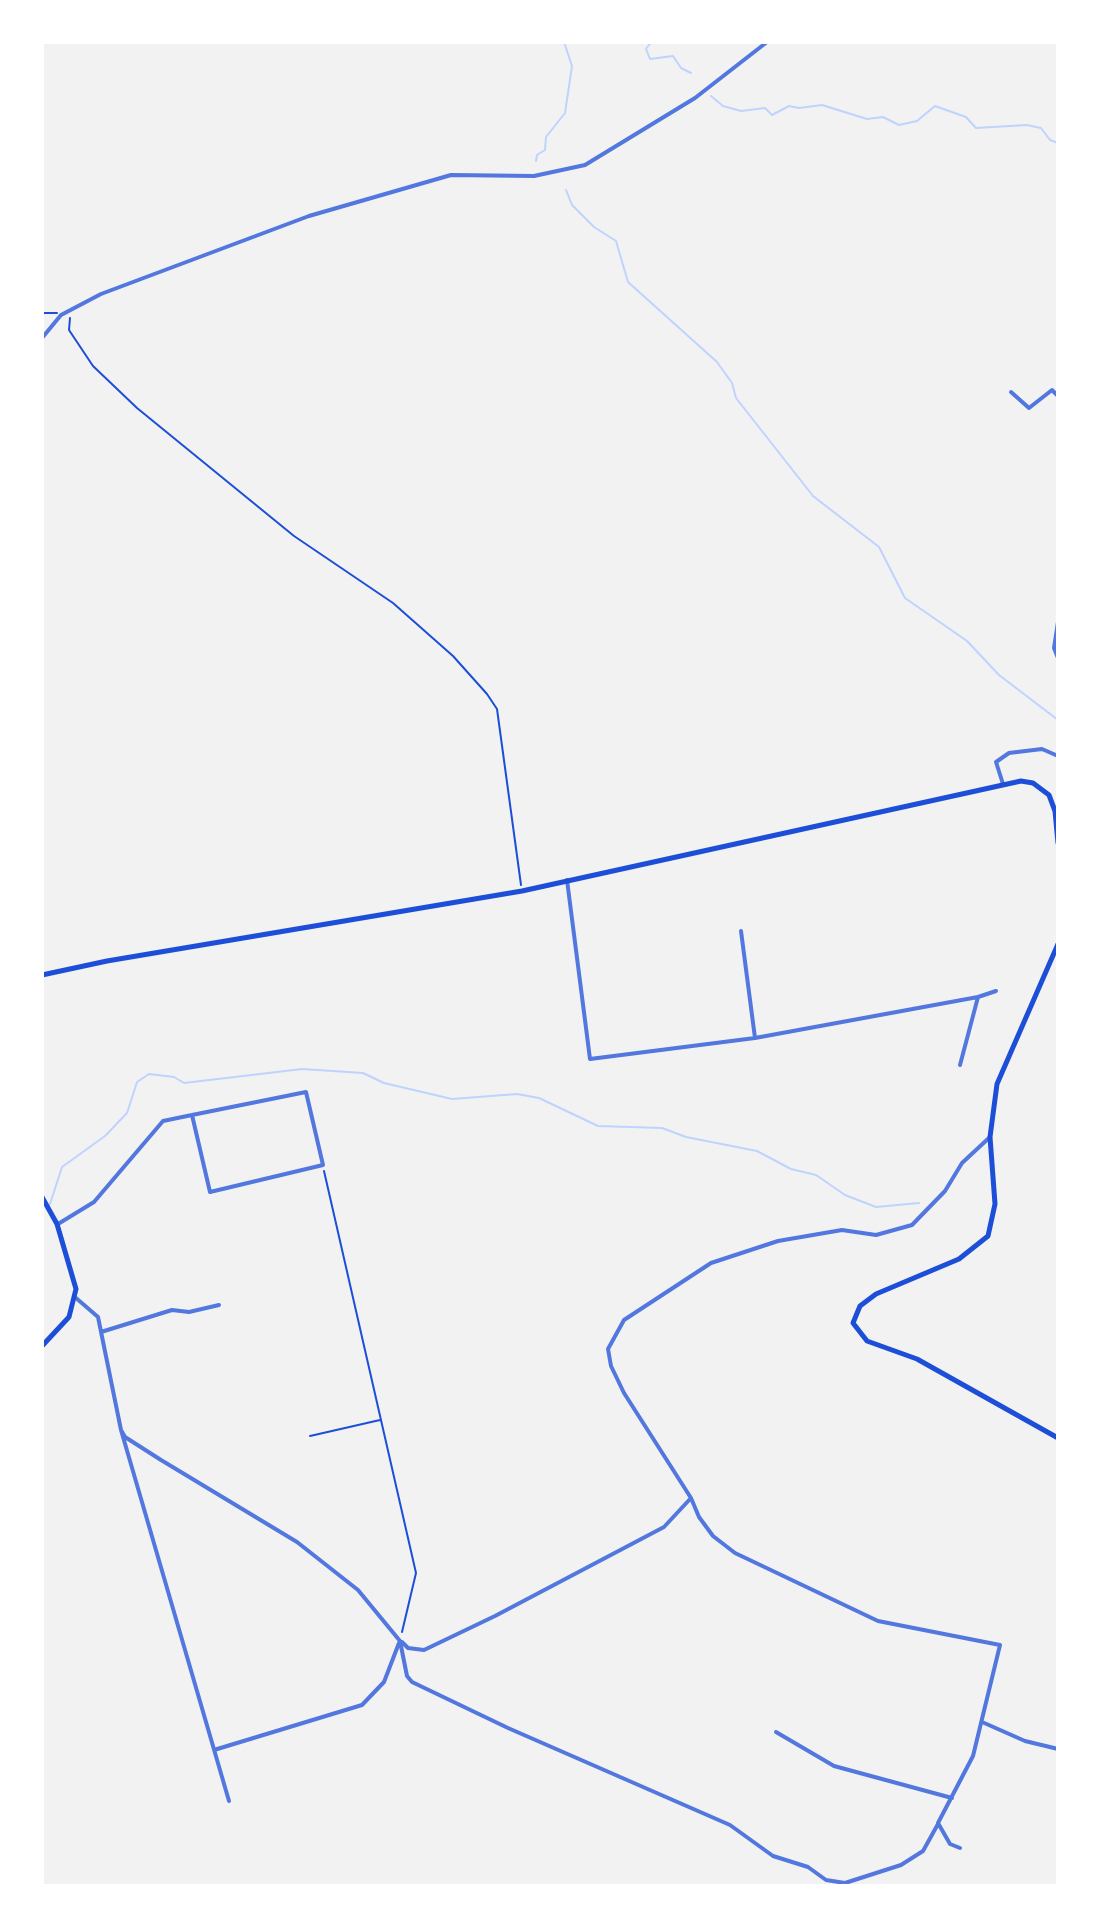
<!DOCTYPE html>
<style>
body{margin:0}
#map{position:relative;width:1100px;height:1928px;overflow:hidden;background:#f2f2f2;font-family:Barlow,sans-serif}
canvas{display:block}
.frame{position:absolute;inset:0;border:44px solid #fff;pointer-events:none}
</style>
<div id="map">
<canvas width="1100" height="1928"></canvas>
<div class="frame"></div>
</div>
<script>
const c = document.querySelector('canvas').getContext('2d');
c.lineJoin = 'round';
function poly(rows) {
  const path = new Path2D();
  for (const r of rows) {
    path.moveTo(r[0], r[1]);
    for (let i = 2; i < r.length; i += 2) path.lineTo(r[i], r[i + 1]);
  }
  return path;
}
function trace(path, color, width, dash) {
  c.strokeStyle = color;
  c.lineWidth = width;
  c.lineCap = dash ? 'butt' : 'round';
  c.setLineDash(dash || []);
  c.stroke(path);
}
const stream = poly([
 [651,42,646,49,650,59,673,56,681,68,691,73],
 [711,96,723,106,741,111,765,108,772,115,789,106,799,108,822,105,867,119,883,117,899,125,917,121,935,106,966,117,976,128,1027,125,1041,128,1050,140,1058,143],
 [536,161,537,155,545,150,546,137,565,113,572,66,564,42],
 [566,190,572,205,594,227,616,241,628,282,717,362,732,383,736,398,813,496,879,547,905,598,967,641,999,675,1058,720],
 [50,1204,62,1167,105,1136,127,1113,137,1082,149,1074,174,1077,184,1083,302,1069,363,1073,384,1083,452,1099,517,1094,539,1098,598,1126,662,1128,686,1137,757,1151,791,1169,816,1175,845,1195,876,1207,919,1203]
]);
const path = poly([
 [42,313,57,313],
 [70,318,69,330,93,366,137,408,294,536,393,603,453,656,487,694,497,709,521,885],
 [324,1171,416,1573,402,1632],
 [310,1436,380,1420]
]);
const minor = poly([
 [42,338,61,315,101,294,309,216,451,175,534,176,585,165,695,98,767,42],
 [1011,392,1029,408,1052,390,1058,396],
 [1058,622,1054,648,1058,658],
 [1003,784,996,762,1009,753,1042,749,1058,756],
 [567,880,590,1059,755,1038,741,931],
 [755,1038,978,997,996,991],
 [960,1065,978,997],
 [58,1224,94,1202,163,1121,192,1115,306,1092,323,1165,210,1192,192,1115],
 [76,1298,98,1317,121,1430,229,1801],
 [101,1332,172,1310,189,1312,219,1305],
 [121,1430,125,1437,161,1460,297,1542,358,1590,400,1641,407,1676,412,1682,508,1728,730,1825,773,1856,808,1867,826,1880,845,1883,901,1865,923,1851,938,1824],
 [402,1642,408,1648,424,1650,495,1616,664,1527,691,1498],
 [982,1722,1025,1741,1058,1749],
 [776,1732,834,1766,952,1798],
 [214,1750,362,1705,384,1682,399,1643],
 [960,1848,950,1844,938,1823,973,1756,1000,1645,878,1621,735,1553,713,1536,699,1517,691,1498,624,1393,611,1366,608,1349,624,1320,711,1263,778,1241,842,1230,876,1235,912,1225,945,1191,962,1163,990,1137]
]);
const secondary = poly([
 [1058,944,997,1084,990,1137,995,1204,988,1236,959,1259,876,1294,860,1306,853,1323,867,1341,917,1359,1058,1438],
 [42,975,107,961,522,891,1021,781,1033,783,1049,795,1055,811,1058,843],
 [42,1197,57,1224,76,1289,69,1317,42,1346]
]);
trace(stream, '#bfd3fe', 2);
trace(path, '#1d4ed8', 2);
trace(minor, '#5277de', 4);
trace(secondary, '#1d4ed8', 5);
</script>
